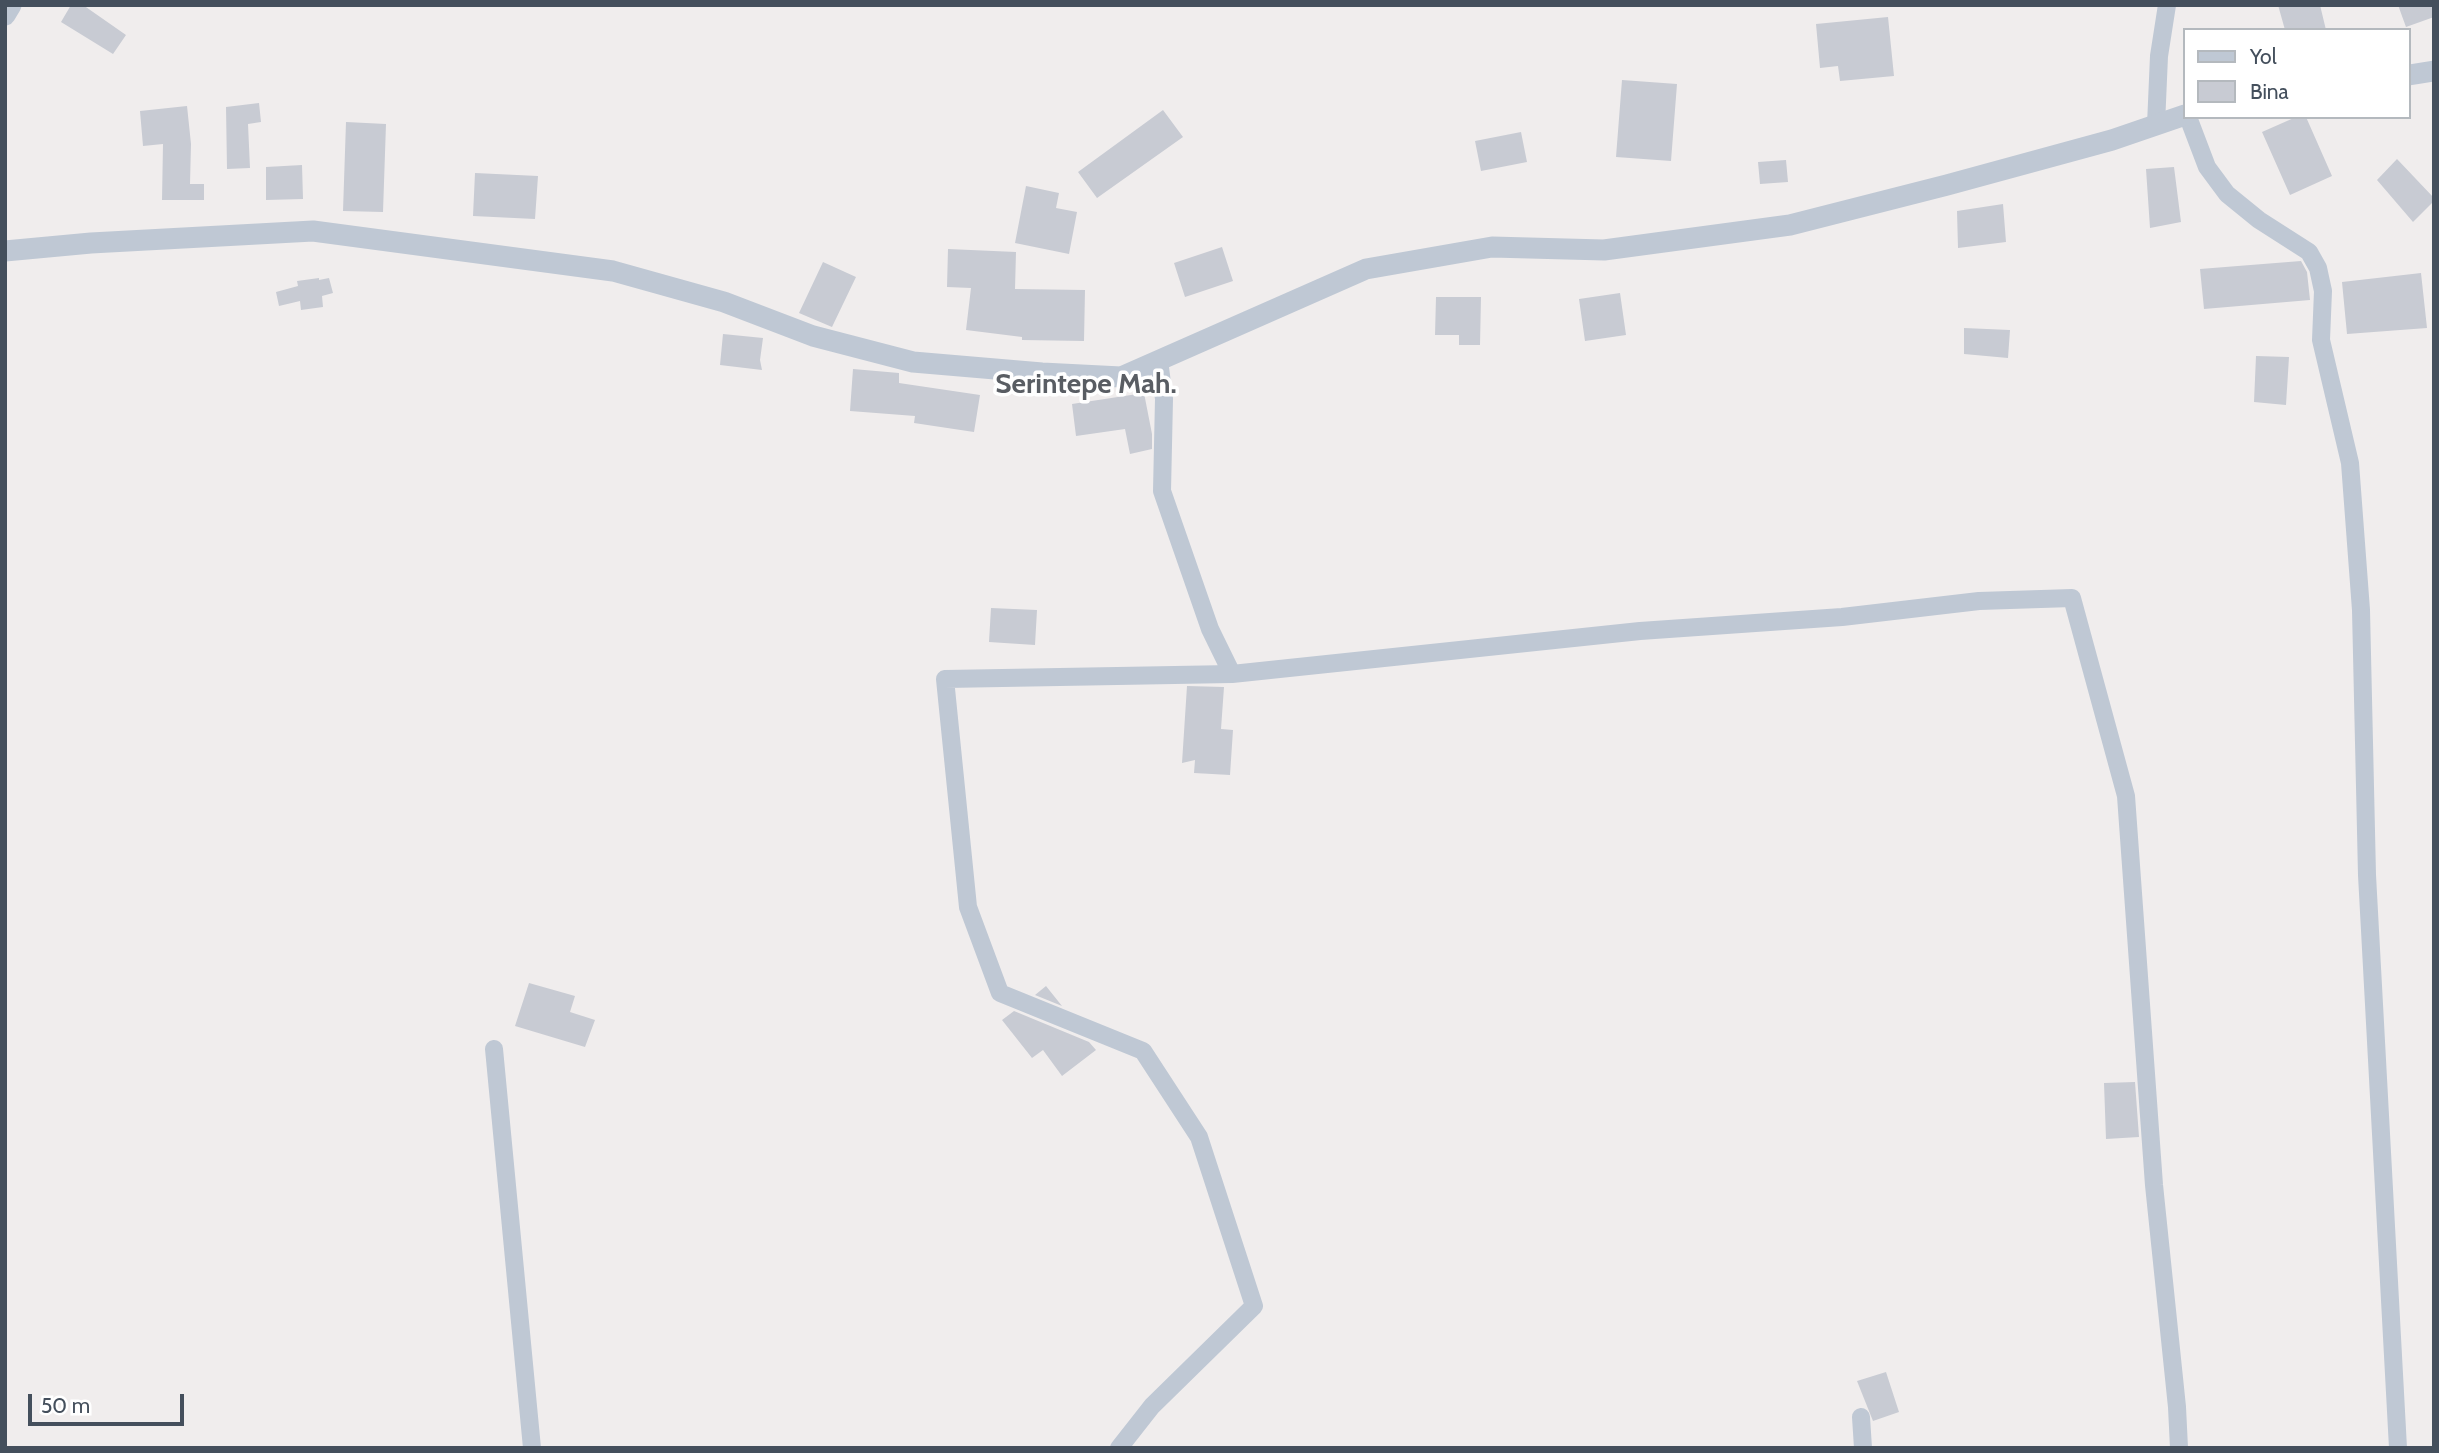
<!DOCTYPE html>
<style>
body{margin:0}
#map{position:relative;width:2439px;height:1453px;overflow:hidden;background:#f0eded;font-family:Cabin,sans-serif}
canvas{display:block}
.frame{position:absolute;inset:0;border:7px solid #444f5c;pointer-events:none}
.legend{position:absolute;left:2183px;top:28px;width:228px;height:91px;box-sizing:border-box;background:#fff;border:2px solid #b4b9be;margin:0;padding:9px 12px;list-style:none;font-size:21px;color:#444f5c}
.legend li{display:flex;align-items:center;gap:14px;height:35px}
.legend b{width:35px;border:2px solid #b4b9be}
.scale{position:absolute;left:28px;top:1394px;width:156px;height:32px;box-sizing:border-box;border:4px solid #444f5c;border-top:0;padding-left:9px;font-size:21px;line-height:24px;white-space:nowrap;color:#444f5c;-webkit-text-stroke:5px #fff;paint-order:stroke}
</style>
<div id="map">
<canvas width="2439" height="1453"></canvas>
<div class="frame"></div>
<ul class="legend">
<li><b style="height:9px;background:#bfc8d4"></b>Yol</li>
<li><b style="height:19px;background:#c8cbd3"></b>Bina</li>
</ul>
<div class="scale">50 m</div>
</div>
<script>
const c = document.querySelector('canvas').getContext('2d');
c.lineJoin = 'round';
function paint(path, color) {
  c.fillStyle = color;
  c.fill(path, 'evenodd');
}
function poly(rows) {
  const path = new Path2D();
  for (const r of rows) {
    path.moveTo(r[0], r[1]);
    for (let i = 2; i < r.length; i += 2) path.lineTo(r[i], r[i + 1]);
  }
  return path;
}
function trace(path, color, width, dash) {
  c.strokeStyle = color;
  c.lineWidth = width;
  c.lineCap = dash ? 'butt' : 'round';
  c.setLineDash(dash || []);
  c.stroke(path);
}
function write(font, color, halo, rows, align = 'center') {
  c.font = font + ' Cabin,sans-serif';
  c.lineWidth = 7;
  c.setLineDash([]);
  c.textBaseline = 'middle';
  c.strokeStyle = halo;
  c.fillStyle = color;
  for (const [text, x, y, turn = 0] of rows) {
    c.save();
    c.translate(x, y);
    c.rotate((+turn || 0) * Math.PI / 180);
    c.textAlign = isNaN(turn) ? turn : align;
    if (halo) c.strokeText(text, 0, 0);
    c.fillText(text, 0, 0);
    c.restore();
  }
}
const building = poly([
 [71,5,83,5,126,35,113,54,61,22],
 [2278,5,2320,5,2326,30,2285,30],
 [2398,5,2434,5,2434,17,2406,27],
 [1888,17,1894,76,1840,81,1838,66,1820,68,1816,24],
 [1622,80,1677,84,1671,161,1616,157],
 [259,103,261,122,248,124,250,168,227,169,226,107],
 [187,106,191,144,190,184,204,184,204,200,162,200,163,144,143,146,140,111],
 [1163,110,1183,137,1097,198,1078,172],
 [2296,117,2306,117,2332,176,2290,195,2262,132],
 [346,122,386,124,383,212,343,211],
 [1521,132,1527,162,1481,171,1475,141],
 [2397,159,2434,198,2434,201,2413,222,2377,180],
 [1786,160,1788,182,1760,184,1758,162],
 [302,165,303,199,266,200,266,167],
 [2174,167,2181,222,2150,228,2146,169],
 [475,173,538,176,535,219,473,216],
 [1026,186,1059,193,1056,208,1077,212,1069,254,1015,243],
 [2003,204,2006,242,1958,248,1957,211],
 [1222,247,1233,281,1185,297,1174,263],
 [948,249,1016,252,1015,289,1085,290,1084,341,1022,340,1022,337,966,330,971,288,947,287],
 [2301,261,2307,272,2310,300,2204,309,2200,269],
 [823,262,856,277,832,327,799,313],
 [2421,273,2427,328,2347,334,2342,282],
 [319,278,319,280,329,278,333,293,322,296,323,307,301,310,300,301,279,306,276,292,298,286,297,281],
 [1620,293,1626,335,1585,341,1579,299],
 [1436,297,1481,297,1480,345,1459,345,1459,335,1435,335],
 [1964,328,2010,330,2008,358,1964,354],
 [723,334,763,338,760,360,762,370,720,365],
 [2256,356,2289,357,2286,405,2254,402],
 [853,369,899,373,899,383,980,395,974,432,914,423,915,416,850,411],
 [1144,393,1152,434,1152,449,1130,454,1125,429,1076,436,1072,404],
 [991,608,1037,610,1035,645,989,642],
 [1187,686,1224,687,1221,729,1233,730,1230,775,1194,773,1195,760,1182,763],
 [529,983,575,996,570,1012,595,1020,585,1047,515,1026],
 [1046,986,1062,1006,1035,995],
 [1014,1011,1089,1042,1096,1050,1062,1076,1043,1050,1032,1058,1002,1020],
 [2135,1082,2139,1137,2106,1139,2104,1083],
 [1886,1372,1899,1412,1873,1421,1857,1381]
]);
const minor = poly([
 [2188,117,2207,167,2227,194,2259,220,2309,252,2318,268,2323,291,2321,340,2350,463,2361,610,2367,875,2398,1448],
 [2156,125,2159,56,2167,5],
 [1159,360,1164,399,1162,491,1210,629,1232,674,1640,631,1842,617,1979,601,2072,598,2126,796,2154,1185,2177,1407,2179,1448],
 [494,1049,532,1448],
 [1861,1417,1863,1448],
 [1119,1448,1152,1406,1254,1306,1199,1137,1143,1051,1000,993,968,907,945,679,1232,674]
]);
const tertiary = poly([
 [5,15,11,5],
 [2409,75,2434,71],
 [5,251,91,243,313,231,613,271,724,302,813,336,913,362,1042,373,1121,377,1366,269,1492,247,1604,250,1790,225,1947,185,2112,140,2185,115]
]);
const districtNames = [
 ["Serintepe Mah.",1086,385]
];
paint(building, '#c8cbd3');
trace(minor, '#bfc8d4', 18);
trace(tertiary, '#bfc8d4', 21);
write('bold 28px', '#595d63', '#fff', districtNames);
</script>
